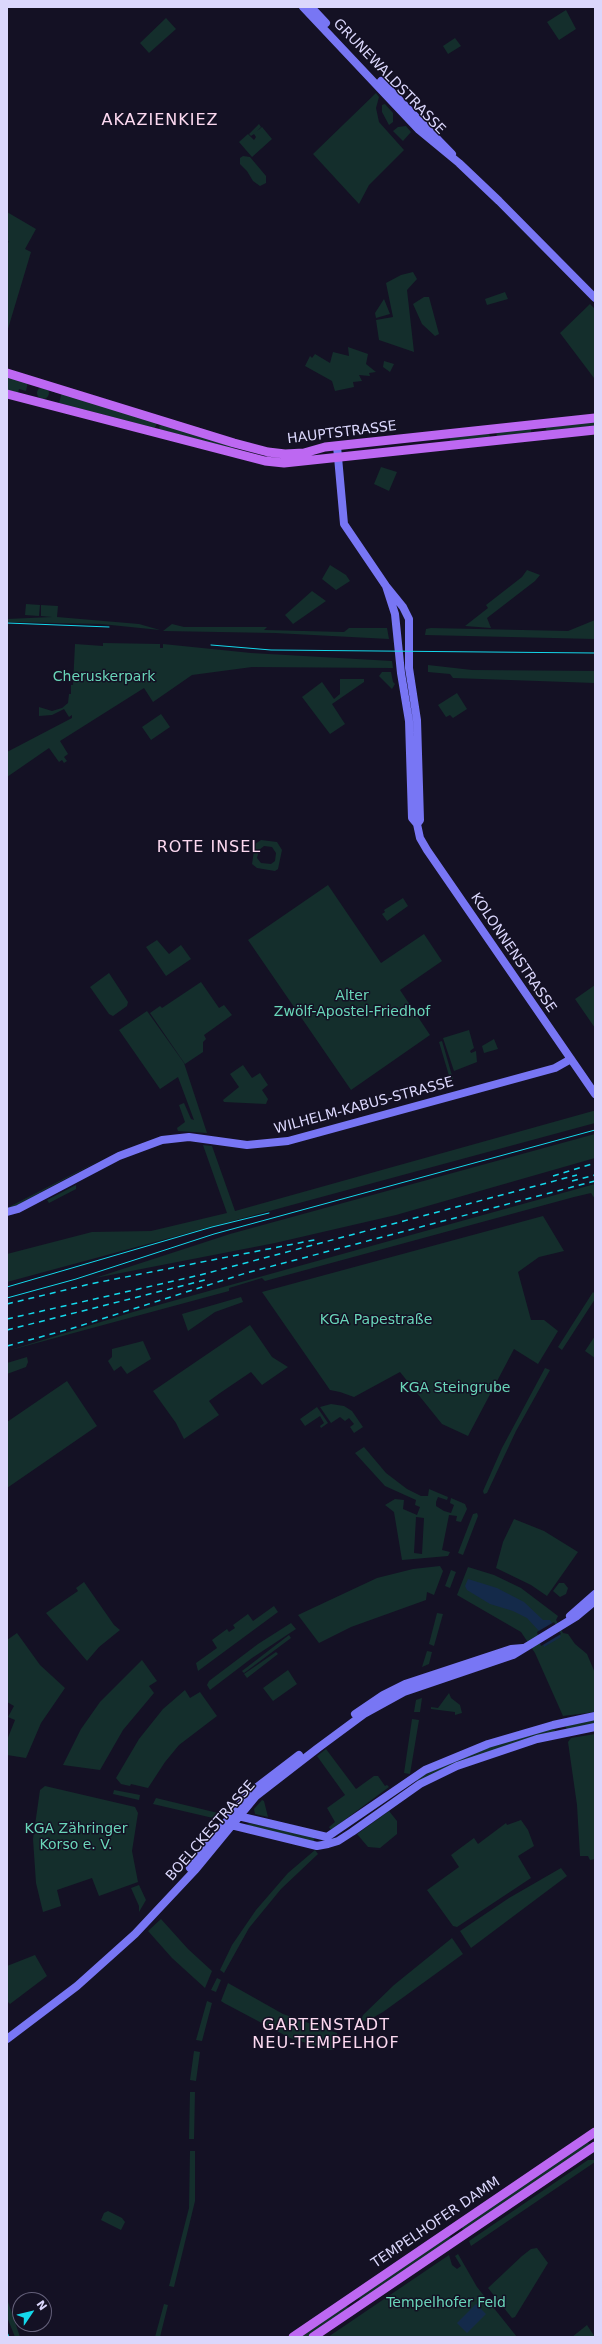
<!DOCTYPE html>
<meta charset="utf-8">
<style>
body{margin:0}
#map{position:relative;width:602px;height:2344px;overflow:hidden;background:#141124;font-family:"DejaVu Sans",sans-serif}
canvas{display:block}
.frame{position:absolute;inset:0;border:8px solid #dbd7fc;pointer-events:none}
.north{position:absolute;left:12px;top:2292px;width:40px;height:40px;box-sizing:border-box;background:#141124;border:1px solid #64607a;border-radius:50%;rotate:55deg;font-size:11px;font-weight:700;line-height:16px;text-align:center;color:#dbd7fc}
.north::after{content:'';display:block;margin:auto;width:14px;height:18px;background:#14d8eb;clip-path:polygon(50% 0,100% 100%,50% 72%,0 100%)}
</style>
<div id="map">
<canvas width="602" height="2344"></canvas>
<div class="frame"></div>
<div class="north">N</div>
</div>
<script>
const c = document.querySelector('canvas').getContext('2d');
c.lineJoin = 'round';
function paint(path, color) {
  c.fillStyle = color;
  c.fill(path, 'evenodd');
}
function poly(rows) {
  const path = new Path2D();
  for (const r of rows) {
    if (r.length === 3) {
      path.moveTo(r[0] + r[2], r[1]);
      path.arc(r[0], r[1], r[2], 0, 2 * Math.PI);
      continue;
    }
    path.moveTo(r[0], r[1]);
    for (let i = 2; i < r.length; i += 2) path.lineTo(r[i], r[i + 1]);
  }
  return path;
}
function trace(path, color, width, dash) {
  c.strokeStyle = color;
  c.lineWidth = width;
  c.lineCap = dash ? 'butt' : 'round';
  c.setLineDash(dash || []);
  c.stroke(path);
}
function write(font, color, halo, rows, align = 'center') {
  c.font = font + ' "DejaVu Sans",sans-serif';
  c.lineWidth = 3;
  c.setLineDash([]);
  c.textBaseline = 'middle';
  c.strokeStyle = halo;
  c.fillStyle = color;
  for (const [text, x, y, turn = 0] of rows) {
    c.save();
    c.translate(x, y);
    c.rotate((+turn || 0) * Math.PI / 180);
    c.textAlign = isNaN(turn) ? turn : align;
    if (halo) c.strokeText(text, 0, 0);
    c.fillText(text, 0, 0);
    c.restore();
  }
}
const green = poly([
 [566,10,576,29,559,40,547,22],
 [166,18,176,29,149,53,140,43],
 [455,38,461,46,448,54,443,46],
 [376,93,379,97,376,108,379,122,404,150,369,185,359,204,313,154],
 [385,104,393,113,393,122,389,125,382,112,382,105],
 [259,124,261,127,257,131,262,127,272,139,252,157,239,142,248,134,254,140,256,137,254,134,251,136,249,134],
 [406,126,411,132,403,141,393,131,398,127],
 [243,156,250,157,266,176,266,183,260,186,253,181,247,171,240,164,240,158],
 [7,212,36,229,25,249,31,252,7,332,7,243,9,242,7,240],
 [413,272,417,279,407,290,414,352,379,340,376,320,393,317,386,283,401,275],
 [505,292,508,299,487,305,485,299],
 [424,297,429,297,439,334,435,336,422,324,413,304],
 [384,299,390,314,376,318,375,313],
 [590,304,595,309,594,378,560,333],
 [348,347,368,354,366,364,376,372,369,373,370,376,359,375,362,381,353,382,354,387,335,391,332,381,305,366,310,356,312,358,315,354,330,363,333,352,349,356],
 [384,361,394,364,390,372,383,367],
 [7,376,28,382,26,391,19,389,18,393,7,390],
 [43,393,6],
 [62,392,157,423,155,428,59,403],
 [595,421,595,427,547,432,545,426],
 [160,424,233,446,232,449,159,429],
 [531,428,531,433,497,437,496,431],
 [489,432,490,438,450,442,450,436],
 [381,467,397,472,389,491,374,484],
 [330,565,346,575,350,581,336,590,322,579],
 [527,570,540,575,535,581,487,618,491,628,465,626,488,608,486,605,522,577],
 [312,591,326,601,293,624,285,615],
 [26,604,40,605,39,616,25,615],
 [41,605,58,606,57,617,139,624,160,630,101,624,7,622,7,619,52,617,41,616],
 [595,620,595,639,425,635,426,629,431,628,568,631],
 [172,624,184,627,267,627,264,630,344,632,349,628,387,628,389,639,275,633,163,631],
 [103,643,160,644,160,648,163,648,163,644,251,653,392,661,393,668,252,667,192,675,153,702,144,688,60,741,68,754,64,757,67,761,64,763,62,760,59,762,49,748,7,777,7,752,72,718,72,715,69,717,64,709,52,715,39,716,39,707,52,711,62,708,68,703,69,694,71,694,71,685,73,685,75,644,103,646],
 [428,665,472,670,595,671,595,683,453,678,450,674,428,672],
 [382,672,391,672,393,682,395,684,392,689,379,676],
 [340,679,364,679,364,682,332,704,345,724,330,734,302,697,322,682,334,699,340,694],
 [457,693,467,709,453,718,450,715,446,717,438,705],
 [161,714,170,727,151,740,142,727],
 [261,840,277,842,282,850,278,869,275,871,257,868,252,864,255,844],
 [264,846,272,847,276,853,275,861,271,864,261,863,257,858,259,850],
 [328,885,381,963,424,934,442,961,400,990,430,1035,351,1090,248,940],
 [403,898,408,906,387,921,382,914,385,912,384,910],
 [157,940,169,954,181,945,191,959,166,976,146,947],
 [109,973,128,1002,127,1006,113,1016,109,1014,90,987],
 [201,982,219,1008,224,1005,232,1015,204,1035,206,1039,203,1042,203,1052,185,1064,150,1013,160,1006,162,1008],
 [595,985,595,1028,575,999],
 [147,1011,184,1063,207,1133,178,1131,177,1128,185,1122,179,1105,184,1103,191,1119,194,1120,178,1077,160,1089,119,1030],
 [469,1030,474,1048,470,1051,471,1053,476,1051,477,1062,454,1071,443,1038],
 [494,1039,498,1049,484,1053,482,1046],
 [442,1041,453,1079,450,1079,439,1042],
 [243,1065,252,1078,260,1073,268,1085,262,1090,268,1099,266,1104,224,1102,223,1100,239,1087,230,1074],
 [593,1111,595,1111,595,1123,7,1282,7,1254,92,1232,151,1231,227,1213,203,1145,212,1146,235,1211],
 [595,1134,595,1158,396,1215,275,1243,95,1278,230,1234],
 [106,1157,17,1205,7,1209,7,1208],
 [595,1184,595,1199,591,1193,574,1197,265,1281,262,1278,229,1288,229,1291,7,1351,133,1312],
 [76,1185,76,1189,49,1203,47,1200],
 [543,1216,564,1251,539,1257,518,1272,531,1320,544,1320,558,1331,538,1364,514,1349,468,1436,442,1424,400,1372,354,1397,340,1392,330,1390,262,1292],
 [593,1292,595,1294,595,1299,562,1350,558,1347],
 [241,1297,243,1302,215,1312,188,1331,182,1314],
 [250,1325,272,1357,288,1367,262,1385,251,1372,220,1393,209,1401,219,1415,184,1439,176,1423,153,1391],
 [595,1336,595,1358,585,1351],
 [143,1341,151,1359,127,1374,121,1366,114,1371,108,1361,112,1357,112,1349],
 [27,1357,28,1362,26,1367,7,1374,7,1363],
 [545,1368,550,1370,516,1431,487,1493,484,1494,483,1491,502,1448],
 [67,1381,97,1426,7,1488,7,1422],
 [331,1404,344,1406,352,1411,363,1427,354,1433,350,1427,354,1424,349,1418,345,1421,340,1417,331,1423,320,1407],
 [317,1407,328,1423,321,1428,320,1426,324,1423,320,1416,305,1426,300,1419],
 [364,1447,386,1473,407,1489,421,1496,428,1496,429,1489,448,1497,447,1500,438,1497,436,1502,436,1506,444,1511,451,1513,454,1505,450,1503,451,1498,465,1504,467,1509,461,1522,456,1521,457,1516,449,1515,442,1550,450,1552,448,1556,402,1560,394,1512,385,1505,395,1499,404,1500,403,1509,417,1515,420,1507,415,1505,416,1500,385,1486,355,1453],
 [416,1517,424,1518,422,1554,414,1553],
 [477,1513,478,1516,463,1555,458,1553,473,1514],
 [514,1519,544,1531,578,1552,547,1596,531,1585,496,1568,503,1542],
 [440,1566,443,1571,434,1595,427,1592,426,1600,351,1627,319,1643,298,1615,377,1578,413,1569],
 [468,1567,494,1575,521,1588,558,1616,556,1620,563,1633,568,1634,575,1644,587,1654,595,1673,595,1712,563,1716,535,1653,521,1632,457,1595],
 [451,1570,456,1572,450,1588,445,1586],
 [84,1582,114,1625,120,1630,99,1647,87,1661,46,1613,78,1591,76,1588],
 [559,1583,564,1583,568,1588,566,1594,560,1597,553,1591],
 [274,1606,278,1612,198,1671,196,1663,217,1648,212,1640,227,1629,229,1632,235,1628,233,1625,248,1614,253,1621],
 [437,1613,443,1614,434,1646,429,1644],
 [291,1623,296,1629,252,1658,210,1690,207,1685,209,1681,258,1644],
 [17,1633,40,1665,65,1688,41,1723,26,1758,7,1755,7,1740,15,1720,8,1717,14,1706,7,1702,7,1640],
 [289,1635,291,1638,244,1673,242,1671],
 [427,1651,432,1652,429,1664,422,1667],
 [276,1652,278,1654,247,1678,244,1674],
 [142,1660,157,1681,149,1686,154,1693,123,1730,100,1770,63,1765,81,1729,100,1702],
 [288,1670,297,1684,273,1701,263,1688],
 [185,1690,190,1698,200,1692,217,1716,179,1745,165,1762,148,1788,131,1784,130,1786,121,1784,116,1778,139,1739,163,1709],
 [449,1693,451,1698,460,1705,462,1713,455,1715,455,1712,431,1709,431,1707,438,1708],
 [422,1698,420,1712,414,1712,416,1700],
 [595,1718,595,1725,567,1730,565,1724],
 [412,1719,419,1720,410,1774,404,1773],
 [554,1727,555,1731,418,1782,416,1779,470,1753],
 [595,1734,595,1859,590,1860,588,1856,580,1856,577,1805,568,1742,571,1738],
 [326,1749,356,1789,374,1776,378,1776,385,1786,387,1785,389,1787,331,1830,329,1827,335,1822,327,1808,345,1795,317,1756],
 [45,1786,135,1807,138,1813,132,1851,138,1882,99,1896,92,1878,57,1890,61,1906,43,1912,36,1883,33,1839,40,1790],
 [114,1790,130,1793,140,1795,139,1800,113,1794],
 [156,1798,218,1813,213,1818,153,1804],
 [262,1800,264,1801,268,1817,255,1814,254,1809],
 [389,1811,397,1821,397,1834,380,1848,368,1847,357,1834],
 [521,1820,528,1830,534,1846,518,1856,531,1878,457,1927,453,1926,427,1890,459,1867,451,1855,474,1838,478,1844,506,1823,507,1825],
 [249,1823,315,1837,313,1843,247,1825],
 [315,1850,318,1854,281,1889,249,1928,224,1973,220,1970,232,1945,256,1910,288,1873],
 [561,1868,567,1876,471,1948,460,1931,509,1898],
 [139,1885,146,1900,139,1912,139,1906,131,1888],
 [161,1919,188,1949,212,1971,205,1988,172,1958,148,1931],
 [452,1938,463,1954,383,2012,367,2021,361,2021,363,2015,394,1985],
 [35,1955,47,1976,10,2004,7,2001,7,1966],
 [217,1978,221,1980,216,1992,211,1990],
 [228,1983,283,2014,337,2033,338,2037,334,2050,330,2050,290,2038,224,2003,221,2001],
 [207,2001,212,2003,202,2041,196,2040],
 [194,2051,200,2052,196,2081,190,2080],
 [190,2092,195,2092,194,2139,189,2139],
 [587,2141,590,2145,464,2231,461,2227],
 [190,2151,195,2151,195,2201,174,2287,169,2286,189,2208],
 [588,2160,594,2160,595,2162,471,2246,469,2241],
 [108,2211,122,2218,125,2222,121,2230,101,2220,104,2213],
 [449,2235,452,2239,361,2301,358,2297],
 [537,2248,548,2263,515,2317,512,2318,488,2288,522,2256,531,2249],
 [458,2254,477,2287,517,2337,328,2337,449,2255,452,2265,457,2269,461,2266,455,2256],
 [7,2299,16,2325,20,2337,15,2337,7,2317],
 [164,2304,168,2305,160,2337,155,2337],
 [346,2305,349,2309,308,2337,299,2337],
 [587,2325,595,2337,572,2337]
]);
const water = poly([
 [468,1579,497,1588,524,1602,543,1620,550,1620,561,1637,544,1647,539,1631,527,1618,513,1611,490,1604,467,1590,465,1586],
 [476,2304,486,2314,467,2333,457,2323]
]);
const pier = poly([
 [554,1622,561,1634,541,1646,537,1632]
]);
const secondary = poly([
 [303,7,419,130,459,163,499,201,595,298],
 [311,7,326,23],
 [381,81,452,154],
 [337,446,344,524,386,586,403,607,409,619,409,668,417,720,420,820,417,824],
 [386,586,395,614,401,673,409,721,412,818,417,824,420,838,427,850,595,1094],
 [7,1212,18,1209,119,1156,162,1140,189,1137,247,1145,288,1141,555,1068,571,1059],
 [570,1616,595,1594],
 [355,1714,383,1695,405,1684,511,1649,523,1648],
 [234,1815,327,1837,425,1770,488,1744,553,1725,595,1716],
 [227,1824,317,1846,328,1844,338,1841,352,1832,420,1784,457,1766,537,1739,595,1727],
 [190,1868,248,1794,299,1755],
 [7,2039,77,1986,135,1934,196,1869,256,1796,318,1748,364,1714,404,1692,513,1655,577,1616,595,1601]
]);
const primary = poly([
 [7,373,234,443,268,452,285,454,304,453,325,447,595,418],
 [7,394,265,461,284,463,595,430],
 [293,2337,595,2132],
 [313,2337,595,2146]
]);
const tram = poly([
 [7,623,109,627],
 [211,645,271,650,595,653],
 [7,1287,212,1227,269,1213],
 [7,1298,76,1279,214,1234,595,1130],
 [7,2332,9,2337]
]);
const rail = poly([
 [553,1176,595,1163],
 [572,1181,595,1175],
 [7,1304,90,1284,319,1239],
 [7,1319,200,1275,577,1175],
 [7,1330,209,1279],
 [7,1346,70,1329,246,1273,595,1181]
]);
const streetNames = [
 ["GRUNEWALDSTRASSE",389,77,46],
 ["HAUPTSTRASSE",342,433,-7],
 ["KOLONNENSTRASSE",513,953,56],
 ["WILHELM-KABUS-STRASSE",364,1106,-15],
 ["BOELCKESTRASSE",211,1831,-49],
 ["TEMPELHOFER DAMM",436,2223,-34]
];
const parkNames = [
 ["Cheruskerpark",104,677],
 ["Alter",352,996],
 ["Zwölf-Apostel-Friedhof",352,1012],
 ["KGA Papestraße",376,1320],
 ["KGA Steingrube",455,1388],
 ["KGA Zähringer",76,1829],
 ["Korso e. V.",76,1845],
 ["Tempelhofer Feld",446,2303]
];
const quarterNames = [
 ["AKAZIENKIEZ",160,121],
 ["ROTE INSEL",209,848],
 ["GARTENSTADT",326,2026],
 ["NEU-TEMPELHOF",326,2044]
];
paint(green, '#142e2c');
paint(water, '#142a4a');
paint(pier, '#141124');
trace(secondary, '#7876f4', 8);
trace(primary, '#bd68f2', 9);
trace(tram, '#14d8eb', 1);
trace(rail, '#14d8eb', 1.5, [6, 5]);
write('14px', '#dbd7fc', '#141124', streetNames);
write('14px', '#69d6b9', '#141124', parkNames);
c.letterSpacing = '1px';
write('16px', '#fcd9f0', '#141124', quarterNames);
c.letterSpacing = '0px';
</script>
